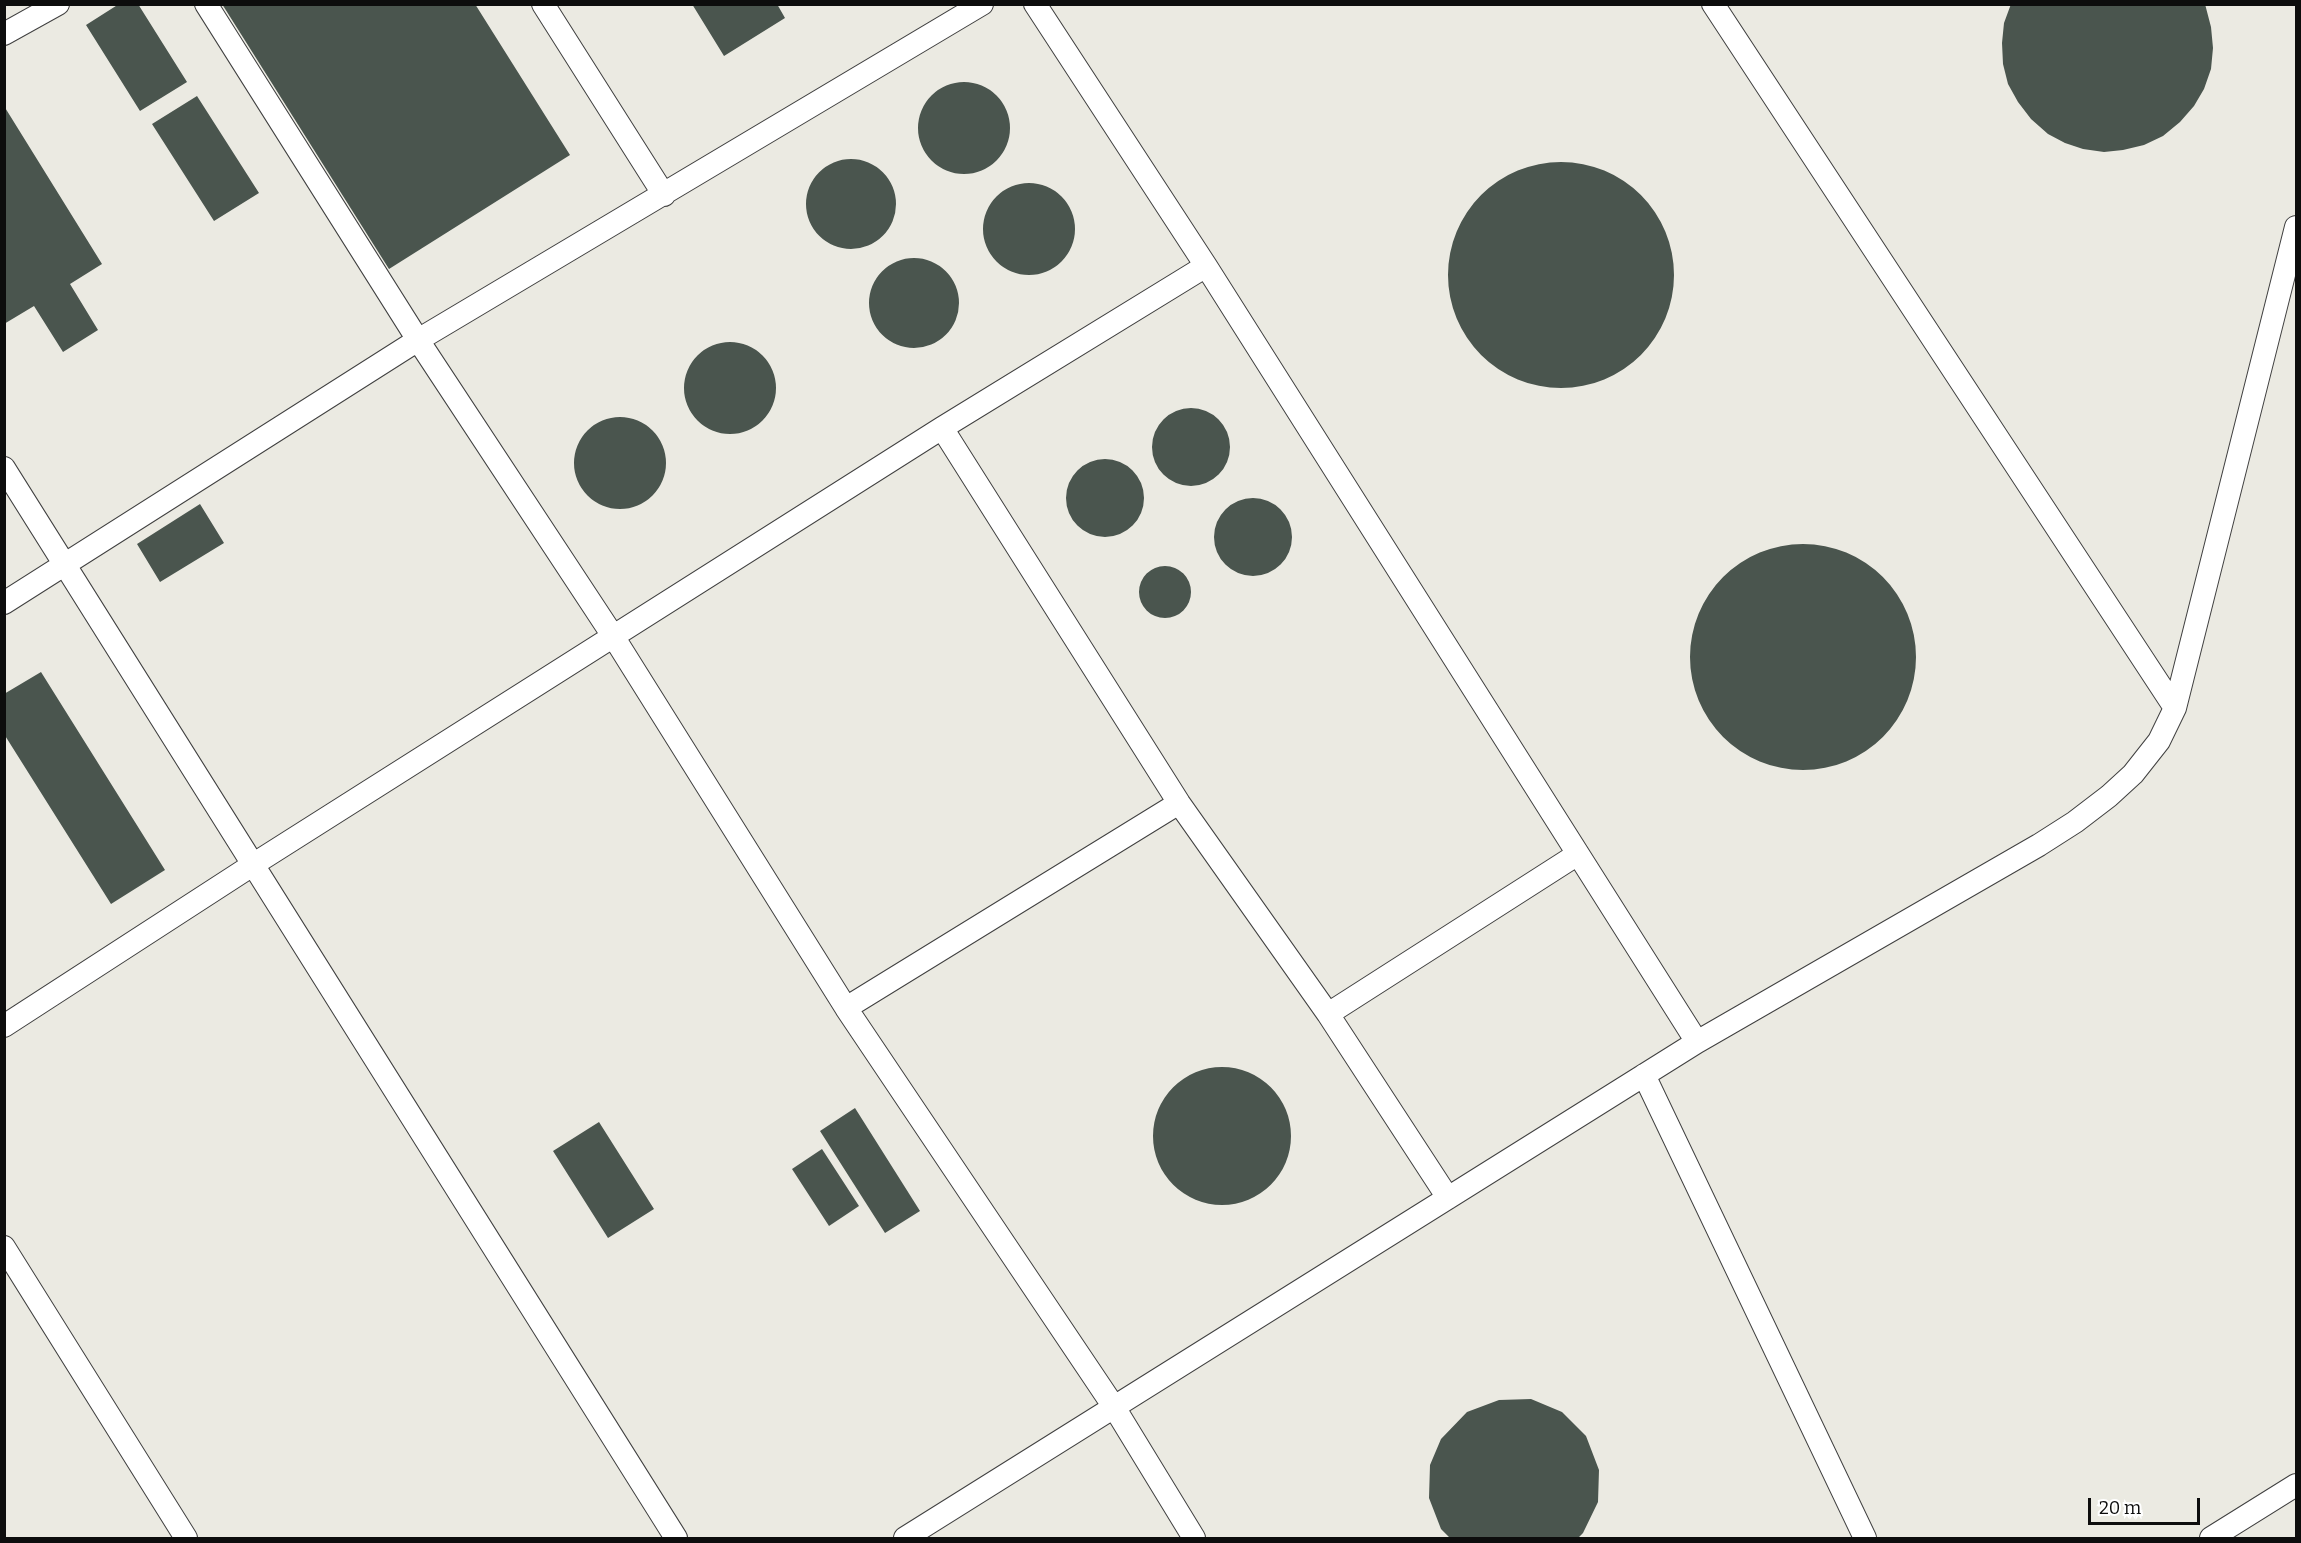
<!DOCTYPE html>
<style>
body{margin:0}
#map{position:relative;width:2301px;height:1543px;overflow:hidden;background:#eefefa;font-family:Bitter,serif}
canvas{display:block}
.frame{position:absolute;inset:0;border:6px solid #0d0d0d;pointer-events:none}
.scale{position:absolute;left:2088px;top:1498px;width:112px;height:27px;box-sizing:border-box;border:3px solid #0d0d0d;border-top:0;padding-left:8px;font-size:18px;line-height:21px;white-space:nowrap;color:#0d0d0d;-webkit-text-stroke:4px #fff;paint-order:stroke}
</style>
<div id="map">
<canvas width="2301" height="1543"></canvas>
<div class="frame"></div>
<div class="scale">20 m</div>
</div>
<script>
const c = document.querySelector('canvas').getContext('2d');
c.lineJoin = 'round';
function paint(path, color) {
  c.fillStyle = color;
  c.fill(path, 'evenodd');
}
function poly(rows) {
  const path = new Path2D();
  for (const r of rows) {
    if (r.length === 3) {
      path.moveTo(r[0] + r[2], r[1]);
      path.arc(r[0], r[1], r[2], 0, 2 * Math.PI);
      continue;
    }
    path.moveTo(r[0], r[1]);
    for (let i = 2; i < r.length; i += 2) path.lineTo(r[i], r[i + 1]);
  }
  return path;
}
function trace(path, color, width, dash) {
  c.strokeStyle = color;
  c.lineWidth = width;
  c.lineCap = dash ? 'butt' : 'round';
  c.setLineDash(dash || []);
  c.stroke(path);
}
const industrial = poly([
 [5,5,2296,5,2296,1538,5,1538]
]);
const building = poly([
 [119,4,138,4,187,82,140,111,86,25],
 [222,4,475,4,570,155,389,269],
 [692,4,777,4,785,18,724,56],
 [2011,4,2205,4,2211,27,2213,48,2211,69,2204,89,2194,106,2180,122,2163,136,2144,145,2123,150,2104,152,2083,149,2065,143,2048,134,2031,119,2018,102,2008,84,2003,64,2002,43,2004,23],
 [964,128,46],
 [197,96,259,193,214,221,152,124],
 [4,106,102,264,70,284,98,330,63,352,34,306,4,324],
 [851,204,45],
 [1561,275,113],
 [1029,229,46],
 [914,303,45],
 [730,388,46],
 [1191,447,39],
 [620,463,46],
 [1105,498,39],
 [1253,537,39],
 [200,504,224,543,160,582,137,544],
 [1803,657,113],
 [1165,592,26],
 [41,672,165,870,111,904,4,734,4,694],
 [1222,1136,69],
 [855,1108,920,1211,885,1233,820,1131],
 [599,1122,654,1209,608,1238,553,1151],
 [822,1149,859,1206,829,1226,792,1169],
 [1531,1399,1562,1412,1586,1436,1599,1470,1598,1502,1583,1533,1578,1538,1450,1538,1441,1529,1429,1498,1430,1465,1441,1439,1467,1412,1499,1400]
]);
const service = poly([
 [206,4,418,340,613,636,846,1008,1114,1407,1194,1538],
 [543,4,664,195],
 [1035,4,1206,266,1697,1042],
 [1713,4,2175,708],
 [4,34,58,4],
 [942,428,1179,803,1328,1014,1448,1198],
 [4,468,676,1538],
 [4,603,418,340,982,4],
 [846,1008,1179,803],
 [1328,1014,1578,854],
 [4,1026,254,864,942,428,1206,266],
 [1644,1075,1865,1538],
 [4,1247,186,1538],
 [905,1538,1697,1042,2039,845,2075,822,2109,796,2133,774,2159,741,2175,708,2296,227],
 [2211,1538,2296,1485]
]);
paint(industrial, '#ebeae2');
paint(building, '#4a554e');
trace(service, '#404040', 24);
trace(service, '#fff', 22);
</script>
